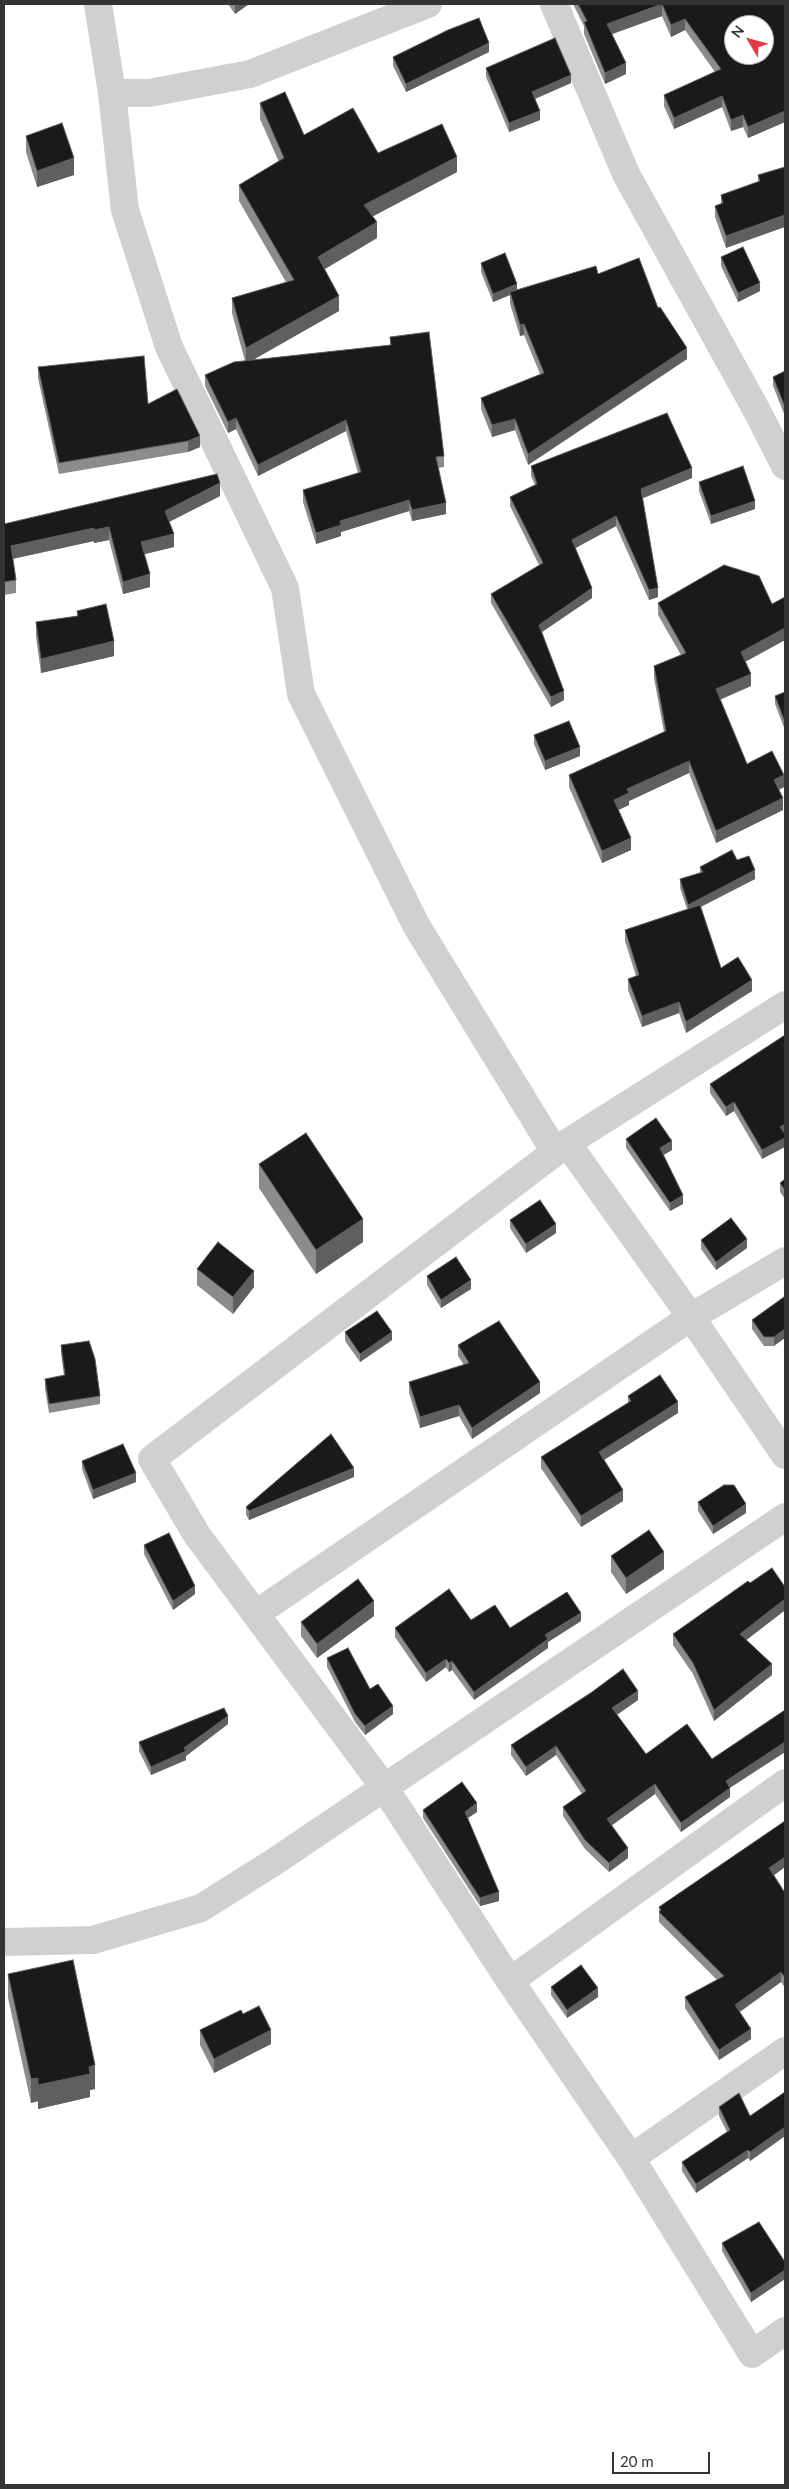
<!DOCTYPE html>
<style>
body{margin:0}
#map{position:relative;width:789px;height:2489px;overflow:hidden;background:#fff;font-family:Lato,sans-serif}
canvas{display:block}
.frame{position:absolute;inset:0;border:5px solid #333;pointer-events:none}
.north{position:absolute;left:724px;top:15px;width:50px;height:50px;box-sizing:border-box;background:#fff;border:1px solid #adadad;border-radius:50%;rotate:307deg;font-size:14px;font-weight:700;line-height:20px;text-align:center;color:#333}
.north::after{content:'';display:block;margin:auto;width:18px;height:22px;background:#e63946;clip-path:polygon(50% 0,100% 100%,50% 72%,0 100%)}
.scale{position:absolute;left:612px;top:2452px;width:98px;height:22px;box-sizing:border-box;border:2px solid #333;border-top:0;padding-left:6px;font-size:15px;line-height:18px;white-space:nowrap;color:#333;-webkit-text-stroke:4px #fff;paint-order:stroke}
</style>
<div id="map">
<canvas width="789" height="2489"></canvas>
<div class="frame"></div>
<div class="north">N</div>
<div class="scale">20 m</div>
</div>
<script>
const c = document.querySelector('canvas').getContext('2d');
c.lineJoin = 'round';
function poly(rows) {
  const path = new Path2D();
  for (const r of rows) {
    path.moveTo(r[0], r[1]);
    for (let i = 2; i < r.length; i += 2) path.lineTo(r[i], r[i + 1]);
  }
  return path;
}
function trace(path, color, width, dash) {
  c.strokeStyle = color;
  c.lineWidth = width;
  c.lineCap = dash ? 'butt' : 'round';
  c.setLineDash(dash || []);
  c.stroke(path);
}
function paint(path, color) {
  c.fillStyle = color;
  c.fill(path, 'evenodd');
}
const street = poly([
 [98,4,112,93,125,210,169,347,285,588,301,694,416,925,555,1152],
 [554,4,626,174,756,409,785,466],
 [112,93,149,93,250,74,428,4],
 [785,1005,567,1143,152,1459,197,1535,384,1787,510,1981,631,2158,752,2354,785,2331],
 [567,1143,691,1317,785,1455],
 [257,1613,691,1317,785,1261],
 [4,1942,93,1940,201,1908,274,1862,785,1517],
 [510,1981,785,1783],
 [631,2158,785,2051]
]);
const wall = poly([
 [228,4,249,4,235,14],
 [573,4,785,4,785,122,748,138,743,127,731,131,722,107,674,129,664,106,664,95,715,72,685,30,671,37,662,16,611,34,626,74,605,84,584,34,584,26],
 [489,52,406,92,393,66,393,57],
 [486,68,571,83,535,99,540,120,509,132,486,77],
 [260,103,304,135,457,172,373,216,377,238,325,269,339,311,252,360,390,345,390,337,444,456,444,467,438,468,446,514,412,521,409,511,341,532,341,536,316,544,303,502,303,490,358,473,346,431,258,476,236,429,228,433,205,386,205,375,245,361,232,313,232,298,286,282,239,201,239,185,279,162,260,119],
 [26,136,74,175,37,187,26,152],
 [785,167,726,248,715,217,715,206,721,204,721,195,758,182,758,175],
 [721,257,760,291,738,302,721,266],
 [481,263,517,290,598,274,658,308,687,359,528,465,515,430,492,437,481,409,481,398,540,374,524,335,520,336,510,304,510,295,493,302,481,272],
 [38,367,148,404,200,447,188,452,59,474,38,378],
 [785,371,785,416,773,386,773,377],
 [531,466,692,478,642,498,658,597,649,600,616,526,575,548,592,598,542,632,564,700,551,707,491,603,491,594,539,565,510,506,510,497,535,485,531,476],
 [699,482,755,509,711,524,699,491],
 [220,496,169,522,174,547,144,554,150,587,123,594,109,540,94,543,94,541,13,559,16,580,16,593,4,595,4,524],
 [785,597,785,640,745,662,751,686,720,700,747,764,784,787,779,790,783,810,716,843,689,773,629,801,629,805,618,810,631,850,602,863,569,787,569,775,664,732,654,678,654,666,681,655,658,615,658,603,772,604],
 [77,611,114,656,41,673,36,637,36,622,77,616],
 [785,692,785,730,775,704,775,696],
 [534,735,580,756,545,770,534,744],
 [737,860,755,879,701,907,721,968,752,991,686,1033,679,1013,642,1027,628,990,628,979,636,976,625,941,625,930,687,909,680,888,680,879,700,873,700,867],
 [710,1084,785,1133,762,1159,734,1111,726,1116,710,1093],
 [626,1139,672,1150,663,1155,683,1204,670,1211,626,1148],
 [259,1164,363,1242,316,1274,259,1188],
 [785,1179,785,1199,780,1192,780,1183],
 [510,1220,556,1233,526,1253,510,1228],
 [701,1240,747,1248,716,1270,701,1249],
 [197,1269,254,1287,233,1314,197,1285],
 [427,1276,471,1289,441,1308,427,1285],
 [785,1299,774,1346,764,1346,752,1329,752,1320],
 [345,1332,392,1340,360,1362,345,1341],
 [61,1345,100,1396,100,1404,49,1413,45,1388,45,1379,64,1376,61,1353],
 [458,1345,540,1393,472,1439,459,1416,420,1428,409,1393,409,1382,464,1365,458,1356],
 [628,1396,678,1413,604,1460,623,1501,581,1527,541,1468,541,1457,628,1403],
 [82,1461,136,1482,93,1499,82,1469],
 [354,1477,249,1520,246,1515,246,1507],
 [698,1502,746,1513,713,1534,698,1511],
 [144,1545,195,1594,173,1610,144,1554],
 [611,1556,664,1569,626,1594,611,1572],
 [750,1583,785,1587,785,1616,784,1615,784,1611,746,1640,772,1675,714,1721,693,1674,673,1645,673,1634],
 [374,1616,317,1658,301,1636,301,1622],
 [471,1620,510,1628,581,1621,548,1642,548,1648,474,1700,452,1670,449,1672,446,1667,426,1682,395,1637,395,1628],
 [327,1658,370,1689,393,1714,365,1735,355,1722,327,1667],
 [638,1700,617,1715,646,1754,712,1759,785,1710,785,1752,730,1788,730,1797,681,1832,655,1794,611,1825,628,1858,609,1872,585,1849,563,1816,563,1807,582,1794,556,1755,526,1776,511,1755,511,1745],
 [228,1724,186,1756,186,1760,151,1775,139,1751,139,1742],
 [423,1810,477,1812,468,1818,499,1901,480,1906,423,1818],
 [785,1821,785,1867,774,1875,785,1893,785,1988,781,1982,740,2012,751,2039,719,2060,685,2008,685,1997,717,1980,659,1922,659,1907],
 [8,1974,95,2089,90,2090,90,2097,38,2109,38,2101,31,2103,8,1998],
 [551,1987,598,1997,567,2018,551,1995],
 [243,2014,271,2044,214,2073,200,2045,200,2030],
 [785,2092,785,2136,750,2161,748,2158,696,2193,682,2171,682,2162,727,2132,719,2116,719,2107,750,2116],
 [722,2243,785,2262,785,2279,751,2302,722,2251]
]);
const shadedWall = poly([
 [237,4,249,4,235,14,235,5],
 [662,4,662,16,607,36,607,24],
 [685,19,685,30,671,37,671,25],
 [489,43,489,52,406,92,406,84],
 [626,63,626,74,605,84,605,73],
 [571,75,571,83,532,100,532,92],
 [722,96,722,107,674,129,674,118],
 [540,111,540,120,509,132,509,123],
 [785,111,785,122,748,138,748,127],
 [743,115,743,127,731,131,731,120],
 [457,157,457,172,364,221,364,205],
 [74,158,74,175,37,187,37,171],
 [785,215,785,227,726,248,726,236],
 [377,222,377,238,318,273,318,257],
 [760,283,760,291,738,302,738,293],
 [517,284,517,293,510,292,510,295,493,302,493,294],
 [339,296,339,311,246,364,246,348],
 [524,324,524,335,520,336,520,325],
 [687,348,687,359,528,465,528,454],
 [236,418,236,429,228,433,228,422],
 [515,419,515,430,492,437,492,425],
 [346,420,346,431,258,476,258,465],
 [200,436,200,447,188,452,188,441],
 [692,468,692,478,641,499,641,489],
 [220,483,220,496,165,524,165,511],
 [409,500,409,511,341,532,341,536,316,544,316,533,340,521],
 [755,501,755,509,711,524,711,516],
 [446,503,446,514,412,521,412,510],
 [616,516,616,526,572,550,572,540],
 [109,527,109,540,94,543,94,530],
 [94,528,94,541,11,559,11,546],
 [174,534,174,547,141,555,141,542],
 [150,574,150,587,123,594,123,582],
 [592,588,592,598,539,634,539,625],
 [658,588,658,597,649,600,649,590],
 [785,628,785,640,741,664,741,652],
 [114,641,114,656,41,673,41,659],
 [751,674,751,686,716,701,716,689],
 [564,691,564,700,551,707,551,697],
 [580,747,580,756,545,770,545,761],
 [689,761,689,773,629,801,629,805,614,812,614,800,627,789],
 [784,775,784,787,774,792,774,780],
 [783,798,783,810,716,843,716,831],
 [631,838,631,850,602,863,602,851],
 [755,870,755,879,688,913,688,905],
 [752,980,752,991,686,1033,686,1022],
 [679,1002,679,1013,642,1027,642,1016],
 [734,1102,734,1111,726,1116,726,1107],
 [785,1124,785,1133,780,1136,780,1127],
 [785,1138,785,1147,762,1159,762,1150],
 [672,1141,672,1150,660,1157,660,1148],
 [683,1195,683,1204,670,1211,670,1203],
 [363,1219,363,1242,316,1274,316,1250],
 [556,1224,556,1233,526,1253,526,1244],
 [747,1239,747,1248,716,1270,716,1262],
 [254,1271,254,1287,233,1314,233,1297],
 [471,1280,471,1289,441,1308,441,1300],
 [785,1329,785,1338,774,1346,774,1337],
 [392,1332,392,1340,360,1362,360,1354],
 [540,1382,540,1393,472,1439,472,1428],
 [678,1402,678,1413,599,1463,599,1452],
 [459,1405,459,1416,420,1428,420,1417],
 [354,1468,354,1477,249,1520,249,1511],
 [136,1473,136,1482,93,1499,93,1490],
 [623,1490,623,1501,581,1527,581,1516],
 [746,1504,746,1513,713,1534,713,1526],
 [664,1552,664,1569,626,1594,626,1578],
 [195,1586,195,1594,173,1610,173,1601],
 [785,1599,784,1611,740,1645,740,1634],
 [374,1601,374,1616,317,1658,317,1644],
 [581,1613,581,1621,548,1642,548,1648,474,1700,474,1692,545,1635],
 [446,1659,446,1667,426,1682,426,1673],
 [452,1661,452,1670,449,1672,449,1663],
 [772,1664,772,1675,714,1721,714,1710],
 [638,1691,638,1700,612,1718,612,1708],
 [393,1706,393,1714,365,1735,365,1726],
 [228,1716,228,1724,186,1756,186,1760,151,1775,151,1767,184,1748],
 [785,1742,785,1752,726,1790,726,1781],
 [556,1746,556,1755,526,1776,526,1767],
 [655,1784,655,1794,607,1829,607,1819],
 [730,1788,730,1797,681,1832,681,1823],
 [477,1803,477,1812,465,1820,465,1812],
 [628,1848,628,1858,609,1872,609,1863],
 [785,1857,785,1867,769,1879,769,1868],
 [499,1892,499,1901,480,1906,480,1898],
 [781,1972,781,1982,735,2015,735,2005],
 [598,1988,598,1997,567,2018,567,2010],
 [751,2029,751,2039,719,2060,719,2050],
 [271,2030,271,2044,214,2073,214,2059],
 [95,2065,95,2089,90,2090,90,2097,38,2109,38,2085,89,2067],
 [38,2078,38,2101,31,2103,31,2079],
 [785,2127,785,2136,750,2161,750,2152],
 [748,2150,748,2158,696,2193,696,2184],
 [785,2270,785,2279,751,2302,751,2293]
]);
const building = poly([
 [578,4,785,4,785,111,748,127,743,115,731,120,722,96,674,118,664,95,721,69,685,19,671,25,662,4,607,24,626,63,605,73,584,22,587,21,578,4],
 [734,25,764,25,764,55,734,55,734,25],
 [479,18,489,43,406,84,393,57,448,30,479,18],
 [555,38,571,75,532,92,540,111,509,123,486,68,555,38],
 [285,92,304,135,353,108,378,153,442,124,457,157,364,205,377,222,318,257,339,296,246,348,232,298,294,280,239,185,284,158,260,103,285,92],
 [62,123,74,158,37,171,26,136,62,123],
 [785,167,785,215,726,236,715,206,723,203,721,195,760,181,758,175,785,167],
 [743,247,760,283,738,293,721,257,743,247],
 [505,253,517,284,493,294,481,263,505,253],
 [639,258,658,308,660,307,687,348,528,454,515,419,492,425,481,398,544,373,524,324,520,325,510,292,596,266,598,274,639,258],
 [429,332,444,456,436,457,446,503,412,510,409,500,340,521,341,525,316,533,303,490,361,472,346,420,258,465,236,418,228,422,205,375,234,362,391,345,390,337,429,332],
 [144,356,148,404,177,389,200,436,188,441,59,463,38,367,144,356],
 [785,371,785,407,773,377,785,371],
 [667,413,692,468,641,489,658,588,649,590,616,516,572,540,592,588,539,625,564,691,551,697,491,594,543,563,510,497,537,484,531,466,667,413],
 [743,466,755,501,711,516,699,482,743,466],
 [217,474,220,483,165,511,174,534,141,542,150,574,123,582,109,527,94,530,94,528,11,546,16,580,4,582,4,524,217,474],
 [724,565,759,576,772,604,785,597,785,628,741,652,751,674,716,689,747,764,772,751,784,775,774,780,783,798,716,831,689,761,627,789,629,793,614,800,631,838,602,851,569,775,666,731,654,666,686,653,658,603,724,565],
 [106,604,114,641,41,659,36,622,78,616,77,611,106,604],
 [785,692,785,722,775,696,785,692],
 [569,721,580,747,545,761,534,735,569,721],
 [732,850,737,860,749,856,755,870,688,905,680,879,703,872,700,867,732,850],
 [700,905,721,968,738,957,752,980,686,1022,679,1002,642,1016,628,979,639,975,625,930,700,905],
 [785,1035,785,1124,780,1127,785,1134,785,1138,762,1150,734,1102,726,1107,710,1084,785,1035],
 [656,1118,672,1141,660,1148,683,1195,670,1203,626,1139,656,1118],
 [306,1133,363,1219,316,1250,259,1164,306,1133],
 [785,1179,785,1190,780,1183,785,1179],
 [540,1200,556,1224,526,1244,510,1220,540,1200],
 [731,1218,747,1239,716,1262,701,1240,731,1218],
 [218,1242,254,1271,233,1297,197,1269,218,1242],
 [456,1257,471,1280,441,1300,427,1276,456,1257],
 [784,1297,785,1299,785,1329,774,1337,764,1337,752,1320,784,1297],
 [377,1311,392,1332,360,1354,345,1332,377,1311],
 [499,1321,540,1382,472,1428,459,1405,420,1417,409,1382,469,1363,458,1345,499,1321],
 [89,1341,95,1359,100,1396,49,1404,45,1379,65,1375,61,1345,89,1341],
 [660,1375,678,1402,599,1452,623,1490,581,1516,541,1457,631,1401,628,1396,660,1375],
 [331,1434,354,1468,249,1511,246,1507,331,1434],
 [123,1444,136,1473,93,1490,82,1461,123,1444],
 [724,1485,734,1485,746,1504,713,1526,698,1502,724,1485],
 [649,1530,664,1552,626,1578,611,1556,649,1530],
 [169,1533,195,1586,173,1601,144,1545,169,1533],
 [772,1568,785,1587,785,1599,740,1634,772,1664,714,1710,693,1663,673,1634,748,1581,750,1583,772,1568],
 [358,1579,374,1601,317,1644,301,1622,358,1579],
 [449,1589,471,1620,495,1605,510,1628,567,1592,581,1613,545,1635,548,1639,474,1692,452,1661,449,1663,446,1659,426,1673,395,1628,449,1589],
 [348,1648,370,1689,378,1684,393,1706,365,1726,355,1714,327,1658,348,1648],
 [623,1669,638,1691,612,1708,646,1754,687,1724,712,1759,785,1710,785,1742,726,1781,730,1788,681,1823,655,1784,607,1819,628,1848,609,1863,585,1840,563,1807,586,1791,556,1746,526,1767,511,1745,592,1692,623,1669],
 [224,1708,228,1716,184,1748,186,1751,151,1767,139,1742,224,1708],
 [462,1782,477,1803,465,1812,499,1892,480,1898,423,1810,462,1782],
 [785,1821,785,1857,769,1868,785,1893,785,1978,781,1972,735,2005,751,2029,719,2050,685,1997,724,1976,659,1912,661,1910,659,1907,785,1821],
 [73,1960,95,2065,89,2067,90,2074,38,2085,38,2078,31,2079,8,1974,73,1960],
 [581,1965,598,1988,567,2010,551,1987,581,1965],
 [259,2006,271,2030,214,2059,200,2030,241,2010,243,2014,259,2006],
 [785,2092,785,2127,750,2152,748,2150,696,2184,682,2162,730,2130,719,2107,739,2093,750,2116,785,2092],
 [759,2222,785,2262,785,2270,751,2293,722,2243,759,2222]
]);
trace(street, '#d0d0d0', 28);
paint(wall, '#8c8c8c');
paint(shadedWall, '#5f5f5f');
paint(building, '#1a1a1a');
trace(building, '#5f5f5f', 1);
</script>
